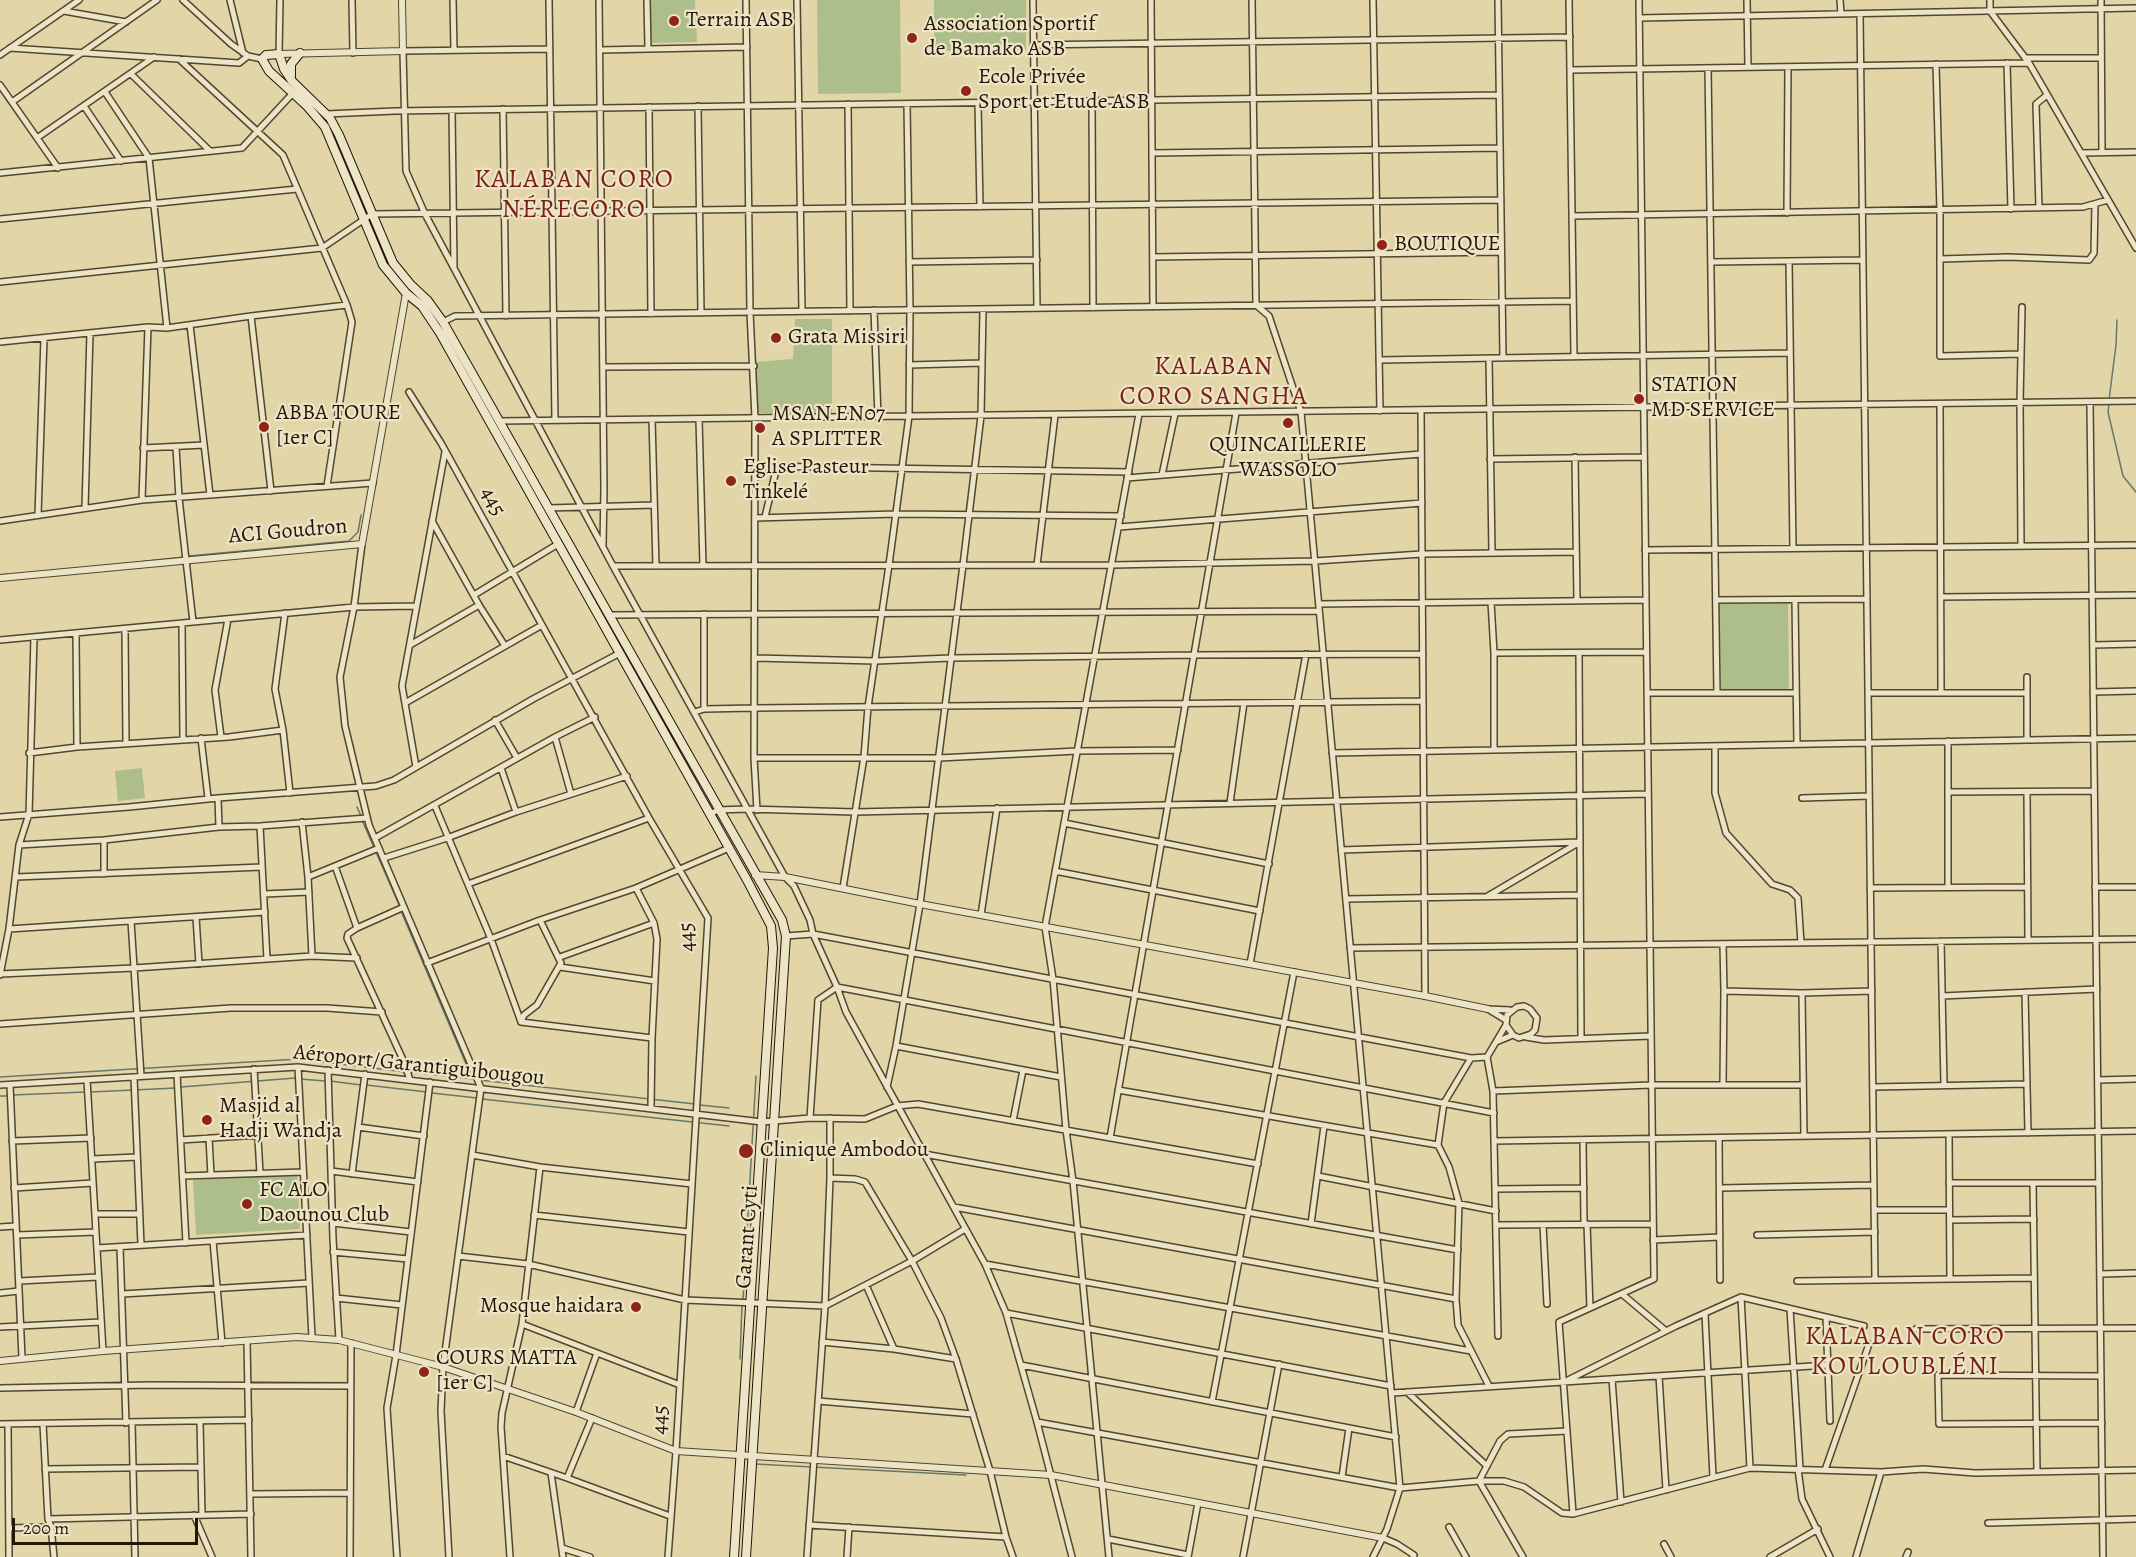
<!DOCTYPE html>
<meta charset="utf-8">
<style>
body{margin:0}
#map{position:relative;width:2136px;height:1557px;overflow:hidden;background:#e2d5a7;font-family:Alegreya,serif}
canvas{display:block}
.scale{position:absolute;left:12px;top:1518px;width:186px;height:27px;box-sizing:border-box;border:3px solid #251606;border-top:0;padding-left:8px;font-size:18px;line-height:21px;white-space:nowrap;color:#251606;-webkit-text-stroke:4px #ece4c6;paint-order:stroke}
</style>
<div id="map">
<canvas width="2136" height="1557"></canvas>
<div class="scale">200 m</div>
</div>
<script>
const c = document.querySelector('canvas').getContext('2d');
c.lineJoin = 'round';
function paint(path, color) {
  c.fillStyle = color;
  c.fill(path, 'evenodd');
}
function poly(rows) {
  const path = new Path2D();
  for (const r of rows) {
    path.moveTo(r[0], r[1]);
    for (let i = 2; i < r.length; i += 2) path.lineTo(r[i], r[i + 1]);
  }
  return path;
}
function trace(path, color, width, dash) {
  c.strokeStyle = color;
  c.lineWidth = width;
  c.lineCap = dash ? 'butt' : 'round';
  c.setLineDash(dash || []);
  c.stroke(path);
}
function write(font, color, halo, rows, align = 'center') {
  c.font = font + ' Alegreya,serif';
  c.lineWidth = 4.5;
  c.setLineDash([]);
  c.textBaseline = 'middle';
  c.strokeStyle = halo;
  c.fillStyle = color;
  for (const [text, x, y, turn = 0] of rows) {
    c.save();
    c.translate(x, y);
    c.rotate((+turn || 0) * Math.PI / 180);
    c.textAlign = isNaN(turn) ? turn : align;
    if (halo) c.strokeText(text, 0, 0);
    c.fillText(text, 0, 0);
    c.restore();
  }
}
const green = poly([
 [650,0,695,0,697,42,652,43],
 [817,0,900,0,901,93,818,94],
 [934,0,1026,0,1026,50,934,51],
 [795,319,832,319,832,413,756,413,755,362,793,359],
 [1788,603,1789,689,1721,690,1719,604],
 [142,768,145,798,118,801,115,771],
 [297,1174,300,1229,196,1235,193,1180]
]);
const stream = poly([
 [2109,400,2116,345,2117,320],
 [2109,405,2108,412,2123,476,2136,492],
 [189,556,349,541,358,532,361,515],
 [111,565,184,557],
 [0,575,8,574],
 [357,807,361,816],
 [362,820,400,907],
 [401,911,472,1078],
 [411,1072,474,1079],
 [0,1077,299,1059,406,1072],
 [300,1079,325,1081],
 [479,1080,695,1104],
 [330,1081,361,1085],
 [366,1085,427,1092],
 [181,1087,295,1078],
 [91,1092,176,1088],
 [432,1093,477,1098],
 [13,1095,86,1092],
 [0,1096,8,1096],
 [482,1099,729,1126],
 [700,1105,729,1108],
 [743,1300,756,1076],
 [740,1359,742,1305],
 [755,1464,966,1475]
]);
const minor = poly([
 [183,0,231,44,248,56,262,59],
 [230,0,243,53],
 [352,0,353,53],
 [453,0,454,50],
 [549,0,555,420],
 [599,0,604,488,603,545],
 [647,0,648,49],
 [746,0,750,312,755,418,754,758,757,810],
 [797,0,802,311],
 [1033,0,1037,308],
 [1151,0,1153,307],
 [1252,0,1256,305,1269,316,1301,412,1400,1488,1387,1529,1373,1557],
 [1373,0,1380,411],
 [1498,0,1503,358],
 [1569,0,1574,356],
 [1747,0,1748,67],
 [1840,0,1841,14],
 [1990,0,1990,11,2029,63,2136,248],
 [2101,0,2102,152],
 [64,11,126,22],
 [1860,14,1875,1280],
 [1639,18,2136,8],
 [1034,45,1570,37],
 [10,48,239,63,248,56],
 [550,49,403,51,406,171,425,214,613,566,785,877,794,886,810,920,813,934,837,987,846,1012,985,1264,1006,1313,1037,1422,1072,1557],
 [600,50,747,47],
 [279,54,280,0],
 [0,55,79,0],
 [2025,58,2101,58],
 [179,59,283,155,347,305,352,322,327,486],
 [2007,63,2011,209],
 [1936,64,1940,211,1940,356,2021,354],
 [1708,68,1717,693],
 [1570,70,2029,63],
 [131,74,210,151],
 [0,85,58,168],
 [105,92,149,158,167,328],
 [1092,101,1093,308],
 [12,102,157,0],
 [978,103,980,207],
 [848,104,850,311],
 [84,106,121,161],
 [698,106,701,313],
 [649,107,651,314],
 [503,109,506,316],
 [452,110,454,268],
 [326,114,395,111,1499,95],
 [37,138,154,57],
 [1152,153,1500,148],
 [2081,153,2136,152],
 [0,173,242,148,293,93],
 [2039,208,2036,104,2047,95],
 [1787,213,1788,67],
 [1572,216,2083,207,2108,200],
 [0,219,297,189],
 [1153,257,1501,252],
 [1940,259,2008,257,2089,260,2094,253,2095,204],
 [1789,261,1793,548],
 [909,262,1037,260],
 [1711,262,1863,260],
 [0,282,322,248,372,214,1501,200],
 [874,310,878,417],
 [251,316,271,491],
 [443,322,455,316,1573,301],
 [190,325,210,495],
 [0,342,148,327,167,328,251,316,347,305],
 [1489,358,1492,553],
 [1379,360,1790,353],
 [909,365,982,363],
 [603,367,754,366],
 [409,392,441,443,649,818,708,918,676,1451,668,1557],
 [2090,402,2103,1557],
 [1940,404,1941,693],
 [1421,411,1425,996],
 [652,419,656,566],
 [699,419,703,566],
 [500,421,2136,401],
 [176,447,179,498,193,622],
 [143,448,204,445],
 [1575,457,1577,601],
 [1490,459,1644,457],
 [755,466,1129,472],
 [1162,475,1175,414],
 [1127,478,1421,454],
 [142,500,148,327],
 [85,508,90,333],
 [548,508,654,505],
 [38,515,44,338],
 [765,517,777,466],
 [755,518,896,514,1121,516],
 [0,521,142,500,373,483],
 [432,521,479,605,505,646],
 [1119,527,1422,503],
 [362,544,354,607,340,677,345,726,369,825,481,1088,443,1367,441,1411,449,1557],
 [2021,546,2020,403,2022,307],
 [1645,550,2136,545],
 [1037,565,1055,415],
 [613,566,1112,565,1315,561,1422,554,1576,552],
 [474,595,558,544],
 [1941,597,2136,595],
 [1716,600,1867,599],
 [1795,600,1797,744],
 [1491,602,1494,653,1494,749],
 [1319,604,1645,600],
 [285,613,275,689,283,730,290,793],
 [704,614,704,709],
 [609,615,1319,611],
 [182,624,183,740],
 [125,629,126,743],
 [76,633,77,747],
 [0,640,354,607,416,606],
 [410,645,479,605],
 [2093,645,2136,644],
 [1494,653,1646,652],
 [1579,653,1581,1037],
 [755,658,876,661,951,658,1194,655,1423,654],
 [2027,677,2027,740],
 [2093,692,2136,691],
 [1647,693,1796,693],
 [1868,693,2027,693],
 [405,703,542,625],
 [695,712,704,709,755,708,1423,701],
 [495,720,517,758],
 [221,737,215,690,228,619],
 [555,737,571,794],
 [201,738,208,798],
 [1948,741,1948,887],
 [1715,746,1715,793,1726,833,1772,884,1790,890,1798,898,1801,943],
 [29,753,77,747,229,737,283,730],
 [1332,753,2136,738],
 [754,758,939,758,1077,751,1178,750],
 [416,767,402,686,445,452],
 [501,768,516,812],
 [1949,792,2094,791],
 [2027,792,2028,940],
 [218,798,219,827],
 [1802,798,1869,796],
 [1230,803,1244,703],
 [435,806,491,939,521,1022],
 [710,814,718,810,747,809,855,812,1648,794],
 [0,817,129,807,218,798,376,786,394,780,533,699,620,653],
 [302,822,308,877,312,956],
 [1064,823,1269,864],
 [260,826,267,959],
 [375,838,555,737,595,717],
 [19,845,104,840],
 [1341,850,1580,842],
 [384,858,447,838,516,812,627,776],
 [335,866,357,928],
 [1055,871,1260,911],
 [104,874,104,840,219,827,260,826,367,818],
 [16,877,262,867],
 [308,877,379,848],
 [468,884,649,818],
 [2095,887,2136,887],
 [636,888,654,923,657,939,652,1038,651,1108],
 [843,888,864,757,868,707,889,565,909,416,910,310,907,104],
 [1870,888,2026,887],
 [264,894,309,892],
 [1488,896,1578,843],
 [1346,899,1580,895],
 [404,907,357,928,348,934,347,938,404,1062,410,1080],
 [981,915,997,808],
 [196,917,199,964],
 [131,921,141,1076],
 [9,929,265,912],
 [786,936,813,934,1471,1058],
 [1941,941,1944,1085],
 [1723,944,1724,991,1802,993,1872,991],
 [1350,948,2136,939],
 [560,957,654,923],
 [427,963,540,920,636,888,729,848],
 [1250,964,1306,654],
 [560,967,655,981],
 [0,974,134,968,312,956,357,958],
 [0,975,9,929,19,845,29,814,34,637],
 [2025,992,2028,1133],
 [1802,993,1804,1136],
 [1942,996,2097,989],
 [1488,1009,1510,1010],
 [1488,1009,1506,1020],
 [521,1022,652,1038],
 [521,1022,524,1015,537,1005,561,963,540,920],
 [0,1024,231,1008,327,1008,382,1012],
 [1526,1037,1544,1040,1651,1036],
 [1496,1042,1513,1035,1519,1038,1531,1034,1535,1030,1537,1018,1530,1009,1524,1006,1517,1007,1507,1015,1506,1025,1513,1035],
 [896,1046,1061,1077],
 [1487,1057,1471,1058,1444,1103,1438,1145,1449,1167,1459,1203,1456,1299,1458,1325,1489,1386],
 [298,1067,312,1337],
 [254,1069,260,1173],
 [328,1070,333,1239,339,1340],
 [177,1074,186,1243],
 [134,1077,141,1245],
 [87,1080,103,1351],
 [2098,1080,2136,1079],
 [1723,1084,1724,991],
 [0,1085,298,1067,762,1122,810,1118,865,1119,897,1106,918,1104,1258,1164],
 [10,1085,22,1358],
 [887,1087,896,1046,920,904,963,565,981,416,983,309],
 [1873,1087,2027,1084],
 [1118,1090,1438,1145],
 [1493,1091,1651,1085,1803,1085],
 [810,1118,818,1000,837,987,1494,1113],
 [1013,1121,1023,1070],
 [358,1127,424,1136],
 [1949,1134,1950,1279],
 [209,1138,211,1175],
 [1110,1138,1236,413],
 [1719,1138,1720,1280],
 [181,1140,258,1135],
 [1583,1140,1584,1224],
 [12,1141,91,1138],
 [1494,1141,2136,1131],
 [924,1154,1458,1250],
 [472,1155,540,1167,692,1184],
 [92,1159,137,1157],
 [331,1171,418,1182],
 [352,1174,365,1074],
 [183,1176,303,1172],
 [1318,1176,1496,1211],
 [830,1178,855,1179,865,1182,912,1261,941,1318,956,1359,990,1471,1006,1537,1013,1557],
 [1949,1183,2099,1183],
 [2033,1183,2037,1472],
 [14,1188,93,1183],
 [1720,1188,1874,1185],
 [1495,1189,1584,1188],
 [954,1207,1456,1299],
 [1874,1210,1949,1210],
 [95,1214,139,1214],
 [534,1215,689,1232],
 [1950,1220,2034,1219],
 [333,1223,411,1232],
 [1311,1224,1324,1126],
 [1587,1224,1590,1308],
 [1496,1225,1653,1224],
 [1543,1225,1547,1304],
 [0,1227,16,1226],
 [17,1235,96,1232],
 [1757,1235,1875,1232],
 [1653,1240,1720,1237],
 [213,1241,222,1343],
 [120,1247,126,1423],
 [97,1248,307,1235],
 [333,1252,408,1259],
 [458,1256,528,1264,685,1300,825,1306,912,1261,965,1229],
 [985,1264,1471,1351],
 [2100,1274,2136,1273],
 [19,1281,98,1277],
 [1797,1281,2034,1278],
 [866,1285,894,1349],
 [0,1293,19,1291],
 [122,1294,309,1283],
 [1622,1294,1666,1331],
 [1741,1297,1750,1468],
 [336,1298,402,1305],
 [1790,1309,1800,1469],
 [1006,1313,1391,1386],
 [1705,1314,1713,1477],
 [1826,1317,1830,1421],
 [522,1324,680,1385],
 [0,1327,101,1322],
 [1916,1329,2136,1328],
 [1498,1336,1493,1091,1487,1057,1506,1025],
 [247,1341,251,1557],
 [822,1342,894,1349,956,1359],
 [1021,1365,1396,1437],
 [1659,1376,1666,1490],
 [2101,1376,1938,1375,1939,1424,2102,1423],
 [1612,1379,1621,1502],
 [1568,1380,1676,1326,1741,1297,1864,1326],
 [0,1388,150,1385,350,1386],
 [1407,1392,1487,1466],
 [1392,1393,1828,1365],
 [818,1401,973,1414],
 [1212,1402,1294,972],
 [576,1412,597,1353],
 [200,1421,202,1515],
 [132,1422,135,1557],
 [1037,1422,1400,1488,1479,1481,1504,1481,1524,1487,1562,1513,1573,1514,1750,1468,1881,1472,1923,1469,1975,1473,2136,1470],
 [0,1424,249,1420],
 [8,1424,9,1557],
 [43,1424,48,1519,51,1527,54,1557],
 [503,1456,567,1478,670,1516],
 [45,1469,201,1467],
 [1798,1469,1802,1499,1830,1557],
 [1825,1470,1869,1344],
 [551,1473,563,1557],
 [1342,1477,1349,1428],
 [567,1478,592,1418],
 [1479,1481,1500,1441,1508,1434,1567,1431],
 [1479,1481,1523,1557],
 [250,1494,350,1493],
 [1573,1514,1559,1322,1654,1279,1639,0],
 [194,1515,212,1557],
 [48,1519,251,1514],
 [1988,1523,2136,1519],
 [809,1525,1006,1537],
 [1449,1527,1466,1557],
 [9,1528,51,1527],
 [1383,1538,1397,1544,1414,1555,1413,1557],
 [1108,1539,1188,1555],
 [1664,1544,1671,1557],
 [562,1548,590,1557],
 [350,1557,351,1343],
 [397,1557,387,1408,396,1355,430,1082],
 [510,1557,501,1427,502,1413,522,1324,540,1167],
 [807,1557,825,1306,830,1178,830,1118],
 [847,1557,849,1527],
 [1109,1557,1073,1181,1066,1130,1053,979,1045,927,1139,414],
 [1188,1557,1198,1503],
 [1243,1557,1279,1364],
 [1770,1557,1818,1529],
 [1856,1557,1881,1472],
 [1906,1557,1908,1552]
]);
const tertiary = poly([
 [279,54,403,51,402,0],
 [0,578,362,544,406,293],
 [755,875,785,877,920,904,1425,996,1488,1009],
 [0,1361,103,1351,297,1337,339,1340,443,1367,576,1412,676,1451,1051,1475,1383,1538]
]);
const secondary = poly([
 [291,76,291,64,300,53],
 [734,1557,773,948,771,926,747,880,440,333,422,306,406,293,383,265,325,127,306,105,269,71,262,59,266,55,279,54,284,69,292,81,330,118,339,135,393,263,411,285,428,301,443,322,782,920,786,936,746,1557]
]);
const markers = [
 [674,21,6,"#8f2418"],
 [912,38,6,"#8f2418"],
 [966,91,6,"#8f2418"],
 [1382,245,6,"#8f2418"],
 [776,338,6,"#8f2418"],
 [1639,399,6,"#8f2418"],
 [1288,423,6,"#8f2418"],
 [264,427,6,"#8f2418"],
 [760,428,6,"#8f2418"],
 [731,481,6,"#8f2418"],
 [207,1120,6,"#8f2418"],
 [746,1151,8,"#8f2418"],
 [247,1204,6,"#8f2418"],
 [636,1307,6,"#8f2418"],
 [424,1372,6,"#8f2418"]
];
const poiNames = [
 ["Terrain ASB",686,21],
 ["Association Sportif",924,25],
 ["de Bamako ASB",924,50],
 ["Ecole Privée",978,78],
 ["Sport et Etude ASB",978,103],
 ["BOUTIQUE",1394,245],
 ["Grata Missiri",788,338],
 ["STATION",1651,386],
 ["MD SERVICE",1651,411],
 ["ABBA TOURE",276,414],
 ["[1er C]",276,439],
 ["MSAN EN07",772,415],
 ["A SPLITTER",772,440],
 ["QUINCAILLERIE",1288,446,"center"],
 ["WASSOLO",1288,471,"center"],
 ["Eglise Pasteur",743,468],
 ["Tinkelé",743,493],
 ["Masjid al",219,1107],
 ["Hadji Wandja",219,1132],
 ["Clinique Ambodou",760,1151],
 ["FC ALO",259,1191],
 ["Daounou Club",259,1216],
 ["Mosque haidara",624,1307,"right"],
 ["COURS MATTA",436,1359],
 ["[1er C]",436,1384]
];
const streetNames = [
 ["445",492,502,61],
 ["ACI Goudron",288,532,-5],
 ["445",688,937,-93],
 ["Aéroport/Garantiguibougou",419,1066,6],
 ["Garant Cyti",748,1237,-86],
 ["445",661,1420,-87]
];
const quarterNames = [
 ["KALABAN CORO",574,181],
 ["NÉRECORO",574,211],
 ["KALABAN",1214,368],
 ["CORO SANGHA",1214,398],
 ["KALABAN CORO",1905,1338],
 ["KOULOUBLÉNI",1905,1368]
];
paint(green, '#aebe8b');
trace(stream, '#68776a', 1.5);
trace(minor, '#54462e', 8);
trace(tertiary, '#54462e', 8);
trace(secondary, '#251606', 10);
trace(minor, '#ece4c6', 5);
trace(tertiary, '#ece4c6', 6);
trace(secondary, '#ece4c6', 8);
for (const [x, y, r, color] of markers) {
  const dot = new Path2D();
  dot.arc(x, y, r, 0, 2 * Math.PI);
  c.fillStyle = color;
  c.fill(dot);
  trace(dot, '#ece4c6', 2);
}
write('22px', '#251606', '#ece4c6', poiNames, 'left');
write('22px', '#251606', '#ece4c6', streetNames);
c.letterSpacing = '1.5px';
write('26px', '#7a1f14', '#ece4c6', quarterNames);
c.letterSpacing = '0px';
</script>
